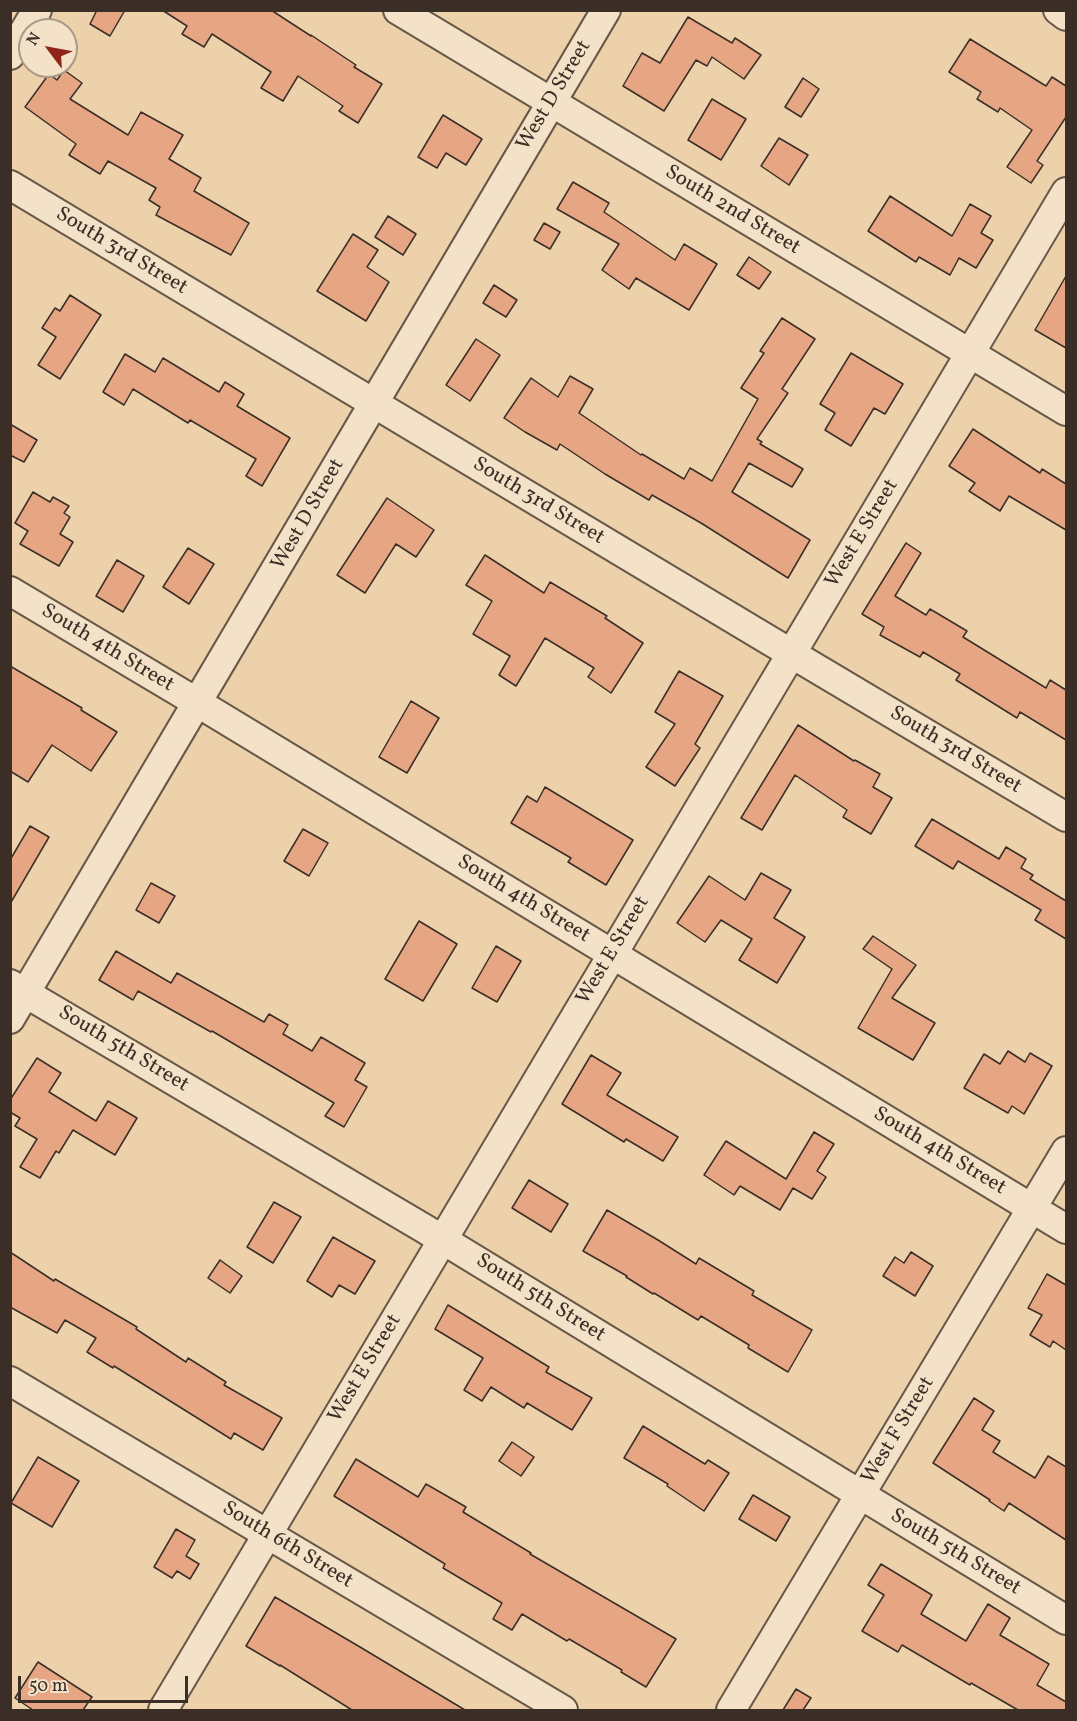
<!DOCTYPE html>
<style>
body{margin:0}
#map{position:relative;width:1077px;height:1721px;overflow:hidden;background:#ecd1ab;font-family:Vollkorn,serif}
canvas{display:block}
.frame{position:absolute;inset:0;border:12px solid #3a2e26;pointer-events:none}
.north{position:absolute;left:18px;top:18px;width:60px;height:60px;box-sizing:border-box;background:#f3e1c8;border:2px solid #a99987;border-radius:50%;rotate:302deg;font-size:16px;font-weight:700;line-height:24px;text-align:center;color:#3a2e26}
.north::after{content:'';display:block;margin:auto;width:21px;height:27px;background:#8f2418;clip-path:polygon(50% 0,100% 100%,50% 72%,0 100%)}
.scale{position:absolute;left:18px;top:1676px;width:170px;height:27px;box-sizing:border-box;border:3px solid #3a2e26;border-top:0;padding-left:8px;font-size:18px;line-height:21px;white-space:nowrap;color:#3a2e26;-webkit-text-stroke:4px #f3e1c8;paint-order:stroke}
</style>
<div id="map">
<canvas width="1077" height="1721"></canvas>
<div class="frame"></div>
<div class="north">N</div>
<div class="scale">50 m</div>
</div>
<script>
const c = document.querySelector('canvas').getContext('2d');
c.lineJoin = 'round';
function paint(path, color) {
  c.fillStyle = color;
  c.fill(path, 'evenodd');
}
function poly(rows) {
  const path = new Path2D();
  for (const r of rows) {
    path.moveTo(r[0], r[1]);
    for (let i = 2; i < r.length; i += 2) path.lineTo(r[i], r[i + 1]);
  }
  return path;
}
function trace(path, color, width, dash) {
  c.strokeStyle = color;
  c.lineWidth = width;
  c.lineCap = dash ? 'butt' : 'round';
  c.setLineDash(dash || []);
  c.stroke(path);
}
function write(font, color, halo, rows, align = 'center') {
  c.font = font + ' Vollkorn,serif';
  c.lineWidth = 4.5;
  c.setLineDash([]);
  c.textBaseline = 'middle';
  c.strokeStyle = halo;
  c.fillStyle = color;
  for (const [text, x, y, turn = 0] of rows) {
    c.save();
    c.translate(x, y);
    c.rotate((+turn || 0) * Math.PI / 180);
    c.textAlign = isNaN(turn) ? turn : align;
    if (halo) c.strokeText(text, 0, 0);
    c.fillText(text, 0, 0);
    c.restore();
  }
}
const building = poly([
 [97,10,125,10,110,36,90,24,97,10],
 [162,10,271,10,311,36,311,35,356,65,354,67,382,84,358,123,339,111,343,106,298,76,283,101,261,88,271,72,212,34,204,47,182,34,187,26,162,10],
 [688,17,732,43,735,38,761,55,744,79,712,57,707,66,696,60,664,111,623,86,642,53,660,63,688,17],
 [970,39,1046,86,1052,77,1066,86,1066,117,1037,161,1043,165,1031,183,1007,167,1032,130,1000,108,998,112,977,99,981,92,949,72,970,39],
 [64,70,82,83,70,99,128,135,141,112,183,135,169,159,201,178,194,191,249,223,231,255,156,215,160,207,149,200,156,188,108,161,100,174,69,155,76,144,25,107,49,74,57,80,64,70],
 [803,78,819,89,801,117,785,107,803,78],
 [712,99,746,119,721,160,688,140,712,99],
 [443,115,482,139,466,165,446,153,437,168,418,157,443,115],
 [779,138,808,155,789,185,761,166,779,138],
 [573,182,609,203,604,212,675,260,684,244,717,264,689,310,636,278,629,289,602,270,619,244,557,209,573,182],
 [890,196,952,236,970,204,991,216,981,233,993,240,976,268,959,258,950,275,919,257,916,262,868,231,890,196],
 [388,216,416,234,403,255,375,237,388,216],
 [544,223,560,232,550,249,534,240,544,223],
 [353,234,378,250,367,267,389,282,366,321,317,291,353,234],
 [749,257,771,272,759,289,737,275,749,257],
 [1066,276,1066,348,1035,330,1066,276],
 [494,285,517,300,506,317,483,303,494,285],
 [70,295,101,315,60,379,38,365,56,337,42,328,55,308,60,311,70,295],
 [782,318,815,339,782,389,788,393,757,439,762,442,760,444,803,469,792,487,749,463,732,492,810,540,788,578,701,523,652,495,649,500,605,474,560,444,557,450,525,432,504,418,531,378,558,397,570,376,593,389,579,413,641,455,642,454,684,479,690,468,712,481,758,399,741,388,764,353,760,351,782,318],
 [476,339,500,355,470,401,446,385,476,339],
 [851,353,903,384,885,414,874,408,851,446,825,430,835,413,820,404,851,353],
 [125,354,155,372,163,358,219,392,225,382,244,394,237,406,290,438,262,486,246,476,256,459,190,420,188,423,133,389,124,405,103,392,125,354],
 [10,424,37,440,24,462,10,455,10,424],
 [973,429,1040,473,1042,469,1066,484,1066,530,1009,496,1000,511,969,491,975,483,949,466,973,429],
 [33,492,50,502,53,497,69,506,64,513,70,517,60,534,73,542,59,566,20,544,28,531,15,523,33,492],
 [387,498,434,530,416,557,396,544,365,593,337,575,387,498],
 [906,543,921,553,895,596,926,615,930,609,967,631,963,637,1046,688,1050,680,1066,690,1066,740,1020,712,1017,718,956,680,960,674,923,652,920,657,880,635,884,627,862,614,906,543],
 [188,548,214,564,189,604,163,587,188,548],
 [485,555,544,593,550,582,607,616,605,618,643,643,611,693,588,677,594,668,545,638,516,686,499,675,510,656,473,634,492,601,466,585,485,555],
 [117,560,144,576,123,612,96,596,117,560],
 [10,666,82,708,81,710,117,732,91,771,52,745,28,782,10,771,10,666],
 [679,671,723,696,695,744,700,748,675,786,646,767,675,724,655,712,679,671],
 [411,701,439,718,407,773,379,757,411,701],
 [798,725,854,761,855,760,880,774,873,787,892,798,871,834,843,817,847,810,795,775,762,830,741,818,798,725],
 [545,787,633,840,606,885,568,862,571,858,511,823,527,796,537,802,545,787],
 [932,819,999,859,1006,847,1026,859,1021,868,1033,875,1030,879,1066,901,1066,939,1035,920,1041,910,958,861,953,869,915,846,932,819],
 [30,826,49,837,10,904,10,860,30,826],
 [303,829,328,843,309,876,284,861,303,829],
 [761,873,791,890,774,918,805,937,777,983,739,960,752,939,721,920,705,942,677,923,709,876,745,900,761,873],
 [151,883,175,896,159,923,136,910,151,883],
 [419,921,457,944,423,1001,385,979,419,921],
 [873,936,916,965,892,998,935,1023,913,1060,858,1028,892,969,863,949,873,936],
 [496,946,521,961,497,1002,472,988,496,946],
 [116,951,171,983,177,973,264,1022,269,1014,288,1025,283,1034,312,1051,321,1037,365,1063,355,1080,367,1087,344,1127,325,1116,334,1103,212,1031,211,1032,138,991,133,1000,99,980,116,951],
 [1008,1051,1025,1062,1030,1053,1052,1066,1024,1114,1012,1106,1008,1113,964,1088,984,1054,1000,1064,1008,1051],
 [591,1055,621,1073,607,1095,678,1137,663,1161,626,1139,624,1142,562,1104,591,1055],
 [37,1058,61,1073,49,1092,96,1121,108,1101,137,1118,115,1155,73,1130,59,1153,56,1151,40,1178,20,1167,37,1139,15,1126,20,1118,10,1112,10,1100,37,1058],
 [814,1132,834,1144,817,1171,826,1177,812,1199,793,1188,780,1210,740,1186,734,1195,704,1175,726,1141,786,1179,814,1132],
 [529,1180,568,1204,551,1232,512,1208,529,1180],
 [274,1202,301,1217,273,1263,247,1247,274,1202],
 [607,1210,658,1240,696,1264,699,1258,754,1291,752,1295,812,1330,788,1372,748,1348,749,1345,701,1316,698,1320,654,1293,653,1294,626,1277,627,1276,583,1251,607,1210],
 [333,1237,375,1261,355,1294,339,1285,332,1297,307,1281,333,1237],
 [10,1252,54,1281,55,1279,137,1327,136,1329,186,1362,188,1358,226,1382,224,1385,282,1418,263,1450,234,1433,231,1439,114,1366,113,1368,87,1352,96,1338,65,1320,57,1333,10,1307,10,1252],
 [911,1252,933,1266,915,1296,883,1276,895,1257,904,1263,911,1252],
 [220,1260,242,1276,230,1293,208,1278,220,1260],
 [1047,1274,1066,1285,1066,1350,1053,1341,1050,1347,1030,1335,1042,1315,1028,1308,1047,1274],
 [448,1305,549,1367,546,1372,592,1398,572,1430,527,1403,524,1408,491,1387,482,1401,464,1390,483,1358,435,1329,448,1305],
 [974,1398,994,1411,982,1430,1000,1441,993,1452,1035,1478,1048,1456,1066,1467,1066,1540,1009,1503,1004,1511,989,1501,990,1500,933,1463,974,1398],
 [643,1426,705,1464,708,1460,729,1473,704,1511,667,1486,668,1484,624,1458,643,1426],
 [512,1442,534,1457,521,1476,499,1461,512,1442],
 [38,1457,79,1481,52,1527,11,1503,38,1457],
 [356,1459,418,1497,426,1484,466,1507,463,1512,531,1553,530,1554,676,1639,646,1687,621,1672,622,1670,569,1639,567,1641,522,1614,512,1630,493,1619,502,1603,443,1568,445,1564,334,1496,356,1459],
 [753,1495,790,1517,776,1541,739,1519,753,1495],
 [176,1529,195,1540,186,1556,199,1564,190,1579,177,1571,172,1578,154,1567,176,1529],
 [881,1564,932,1595,921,1614,966,1641,988,1604,1010,1618,1000,1635,1049,1664,1037,1685,1066,1702,1066,1710,1018,1710,971,1683,970,1685,902,1645,898,1652,862,1631,884,1595,868,1585,881,1564],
 [275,1597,360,1647,465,1710,352,1710,280,1665,280,1666,246,1646,275,1597],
 [38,1662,92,1697,83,1710,33,1710,15,1698,38,1662],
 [796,1689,811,1698,803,1710,783,1710,796,1689]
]);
const minor = poly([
 [398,10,1066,411],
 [1058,10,1066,16],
 [10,55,37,10],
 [10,185,767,639,1066,817],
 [10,591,198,703,1066,1229],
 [10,984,425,1229,1066,1620],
 [10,1019,606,10],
 [10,1381,563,1710],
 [163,1710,1066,192],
 [731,1710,1066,1151]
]);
const streetNames = [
 ["West D Street",555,96,-59],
 ["South 2nd Street",732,211,31],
 ["South 3rd Street",121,252,31],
 ["South 3rd Street",538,502,31],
 ["West D Street",309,515,-60],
 ["West E Street",863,534,-59],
 ["South 4th Street",107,649,31],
 ["South 3rd Street",955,751,31],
 ["South 4th Street",523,900,31],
 ["West E Street",614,951,-59],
 ["South 5th Street",123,1050,31],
 ["South 4th Street",939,1152,31],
 ["South 5th Street",540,1299,32],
 ["West E Street",366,1369,-59],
 ["West F Street",899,1431,-59],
 ["South 6th Street",287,1546,31],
 ["South 5th Street",955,1553,31]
];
paint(building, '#e6a683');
trace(building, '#3a2e26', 1.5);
trace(minor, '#665747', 32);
trace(minor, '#f3e1c8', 28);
write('21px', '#3a2e26', '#f3e1c8', streetNames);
</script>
